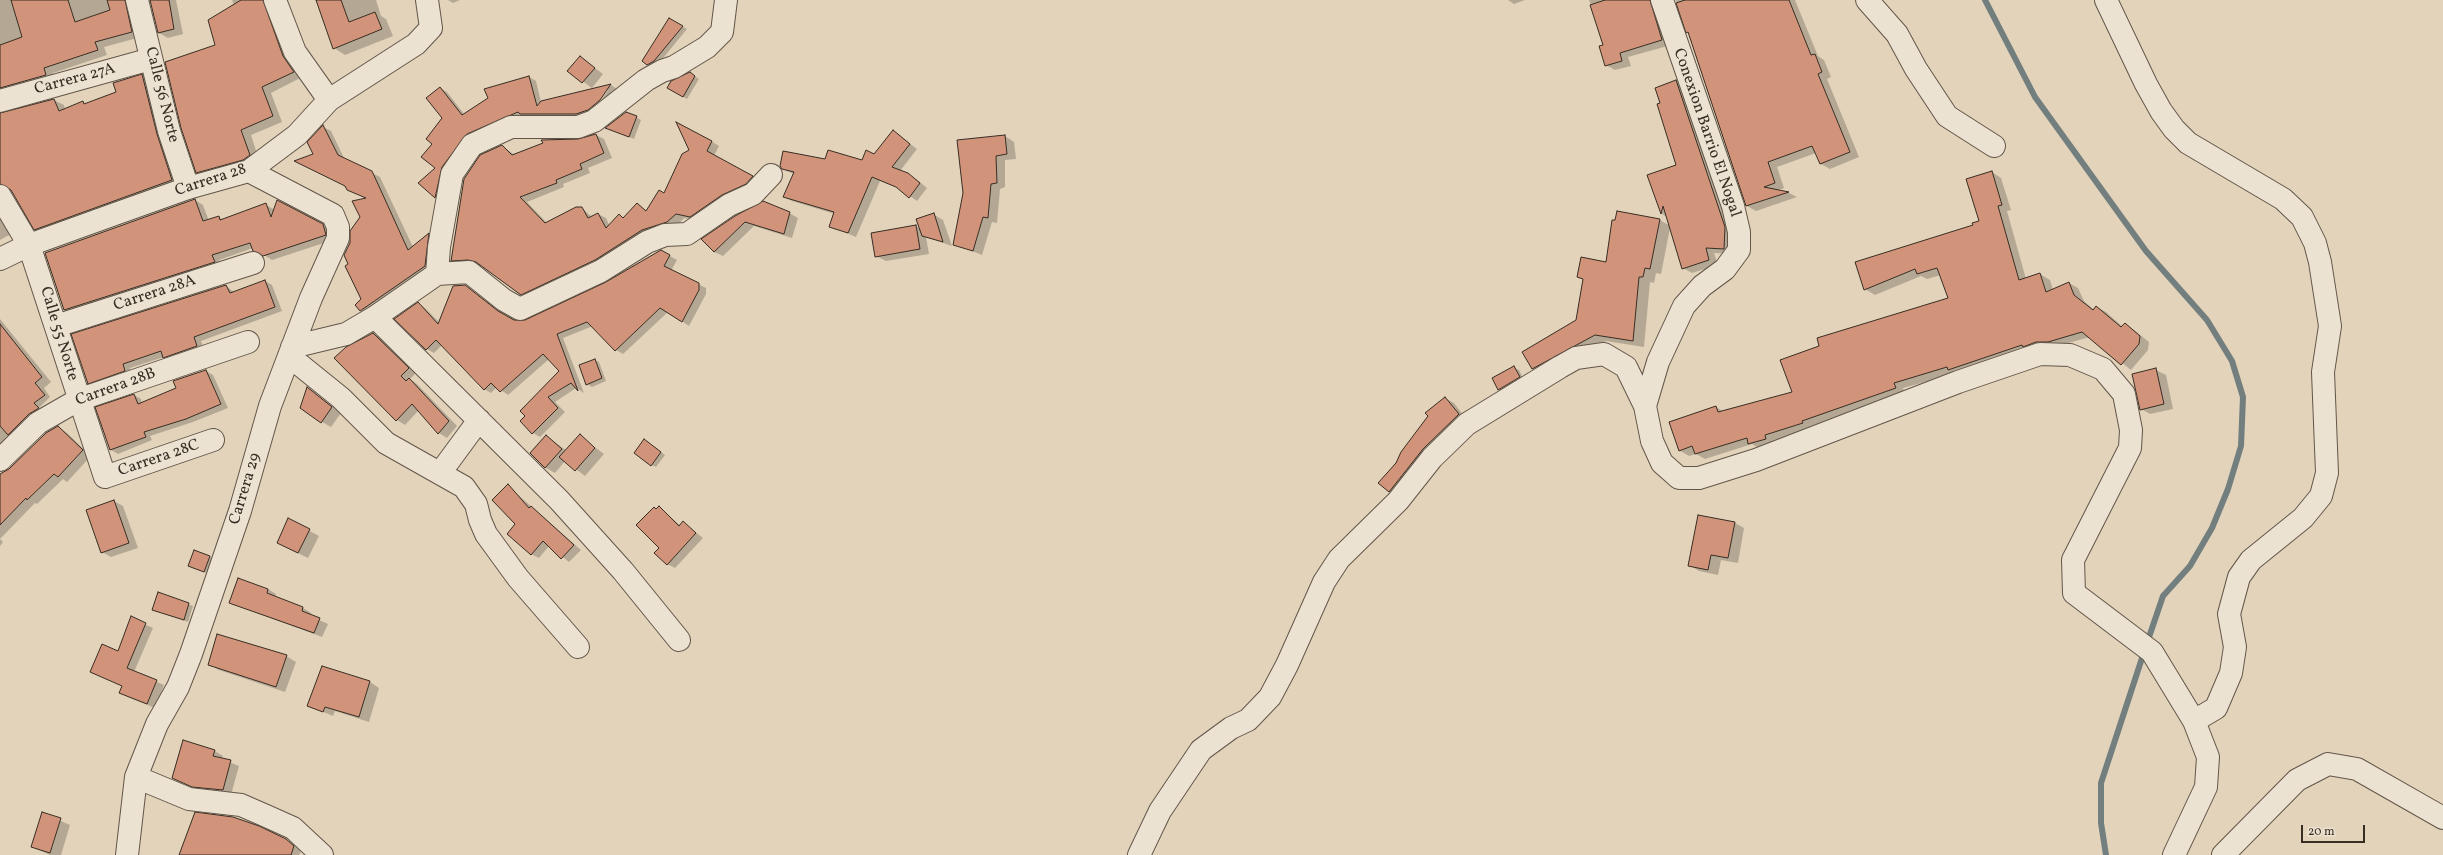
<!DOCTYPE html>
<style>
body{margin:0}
#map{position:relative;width:2443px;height:855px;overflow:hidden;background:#e2d3ba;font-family:Vollkorn,serif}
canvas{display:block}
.scale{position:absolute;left:2301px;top:825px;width:64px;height:18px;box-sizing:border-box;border:2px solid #372d23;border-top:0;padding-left:5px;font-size:12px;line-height:14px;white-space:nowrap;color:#372d23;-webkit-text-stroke:3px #ece2d2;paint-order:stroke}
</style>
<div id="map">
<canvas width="2443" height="855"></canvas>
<div class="scale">20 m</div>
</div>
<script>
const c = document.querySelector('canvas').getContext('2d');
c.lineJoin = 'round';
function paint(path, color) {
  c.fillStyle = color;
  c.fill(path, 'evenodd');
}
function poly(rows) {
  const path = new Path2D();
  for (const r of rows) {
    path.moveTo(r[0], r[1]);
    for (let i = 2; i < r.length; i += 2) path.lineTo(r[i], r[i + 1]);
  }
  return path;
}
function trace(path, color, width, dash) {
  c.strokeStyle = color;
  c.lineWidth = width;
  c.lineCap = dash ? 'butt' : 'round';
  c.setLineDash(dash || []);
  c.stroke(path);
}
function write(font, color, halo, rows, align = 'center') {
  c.font = font + ' Vollkorn,serif';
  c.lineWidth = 3.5;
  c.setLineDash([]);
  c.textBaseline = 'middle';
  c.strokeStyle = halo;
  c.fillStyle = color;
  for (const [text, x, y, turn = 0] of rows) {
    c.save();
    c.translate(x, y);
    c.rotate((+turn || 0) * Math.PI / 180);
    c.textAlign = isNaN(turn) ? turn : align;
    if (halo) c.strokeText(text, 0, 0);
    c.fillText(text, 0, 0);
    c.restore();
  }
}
const shadow = poly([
 [0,0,137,0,141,37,104,47,107,55,53,73,55,80,0,99],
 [151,0,176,0,183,34,168,38,159,33],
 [232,0,274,0,302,77,271,93,282,122,251,135,259,160,207,178,197,172,217,46,234,5],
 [317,0,376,0,381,16,386,19,393,36,345,55,334,48],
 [448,0,460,0,453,3],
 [1508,0,1525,0,1514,4],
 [1589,0,1660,0,1671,45,1628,57,1631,66,1615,70,1606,65,1605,45],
 [1676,0,1795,0,1818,56,1824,60,1831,77,1827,79,1859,157,1830,169,1821,164,1816,153,1777,167,1784,188,1777,191,1789,193,1797,197,1756,211,1747,206,1690,33,1687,32],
 [669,19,687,29,659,63,652,67,648,64],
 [580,57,603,74,592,88,568,71],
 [690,73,699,79,687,99,668,87],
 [142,75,152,81,181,186,45,235,35,229,12,190,4,190,0,194,0,113,54,100,64,105,65,110,83,102,86,104,118,93],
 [529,77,536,81,541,102,611,85,617,89,583,118,528,118,524,116,474,137,442,201,420,183,436,168,433,144,443,118,440,88,447,92,464,114],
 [606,90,608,90,598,105,597,104],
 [1676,81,1685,86,1733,232,1733,254,1714,253,1718,265,1692,273,1683,268,1670,228,1661,274,1656,273,1654,283,1650,282,1644,347,1606,341,1544,375,1533,369,1524,352,1577,320,1584,280,1578,277,1606,263,1660,220,1670,226,1667,217,1662,214,1648,175,1677,165,1661,104],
 [636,117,641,120,634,139,607,128],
 [323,127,331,131,345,160,380,177,413,247,429,234,437,238,433,270,369,315,361,310,362,299,350,265,366,198,348,190,315,155],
 [596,135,604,139,612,158,588,168,590,173,563,184,564,187,527,202,547,223,582,208,592,217,598,214,606,218,609,225,619,215,624,218,637,204,647,211,711,141,719,146,714,156,760,181,698,221,684,218,676,227,529,299,482,265,460,265,452,260,502,146,515,155],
 [900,136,917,149,900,171,916,179,927,188,917,201,900,189,880,181,856,237,830,226,835,214,792,201,784,197,794,174,782,169,826,160,862,161],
 [1005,136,1014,142,1016,159,1005,160,1005,187,1000,189,997,223,992,222,982,255,954,244],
 [1992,172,2001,178,2011,210,2007,211,2026,279,2040,274,2050,280,2053,290,2069,283,2078,288,2084,301,2094,310,2097,307,2106,312,2123,327,2125,324,2134,330,2149,342,2148,350,2131,370,2090,337,1903,388,1905,394,1811,426,1812,429,1774,440,1775,444,1759,448,1752,444,1705,459,1696,454,1689,456,1679,450,1716,407,1724,412,1793,392,1949,299,1941,275,1927,279,1921,276,1875,295,1865,289,1980,222],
 [195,200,203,205,209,221,219,217,223,220,266,205,275,210,323,225,331,230,333,240,272,260,253,248,219,260,222,266,72,314,64,310],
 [0,209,13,233,0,240],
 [789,213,798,218,792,238,754,226,723,256,714,252,736,217],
 [933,214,943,220,952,246,926,237,929,254,886,261,876,256,916,226,921,230],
 [661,251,677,260,671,271,706,288,706,294,689,326,668,312,623,354,616,350,593,326,563,338,584,393,576,388,555,402,565,412,540,437,533,433,526,416,560,371,549,359,508,395,497,387,491,393,484,389,442,345,434,353,427,349,418,303,425,308,440,323,465,286,503,314,520,323,607,283],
 [265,281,272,285,282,311,201,341,204,350,172,361,164,357,130,368,132,375,96,387,88,383,226,286,234,292],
 [0,319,51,382,44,388,50,397,0,446],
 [373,334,381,338,416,373,410,379,417,384,457,426,447,438,439,433,419,410,405,425,397,420,336,358],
 [595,360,599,362,606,381,592,387,587,384],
 [1514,368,1519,370,1524,380,1503,392,1499,390,1493,379],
 [2156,370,2166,375,2173,409,2150,414,2141,409],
 [206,371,213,375,228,408,193,422,150,436,152,440,118,454,111,450,134,395,141,399,142,404,178,389],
 [308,388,341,413,331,427,322,422],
 [1445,398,1454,403,1467,420,1398,497,1380,483],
 [58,427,67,433,91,456,67,482,63,479,37,504,35,503,0,539,3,542,0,546,0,477,46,434],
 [546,436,567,451,580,436,604,454,585,476,565,461,555,473,546,468,531,453],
 [649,443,665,455,656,467,652,465],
 [508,486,581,550,569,562,549,546,539,558,531,554,516,524],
 [114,501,123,506,138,548,111,557,102,552],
 [659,507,681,526,684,523,703,538,675,568,667,564,660,548,657,509],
 [1699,516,1735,523,1744,528,1738,563,1721,560,1718,575,1699,571,1689,565],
 [289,520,319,536,308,558,287,548],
 [210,557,214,559,209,574,194,568],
 [268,589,276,594,275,597,303,608,311,613,310,616,328,624,322,637,230,603],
 [159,593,193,606,188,622,153,610],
 [131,618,153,628,134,672,164,685,155,708,128,697,120,693,123,686,91,672,119,652],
 [286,656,296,662,285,692,219,670,210,665],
 [322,667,370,682,379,688,369,722,335,711,333,716,309,706],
 [215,751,223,756,222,759,239,766,231,795,202,791,173,778],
 [43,813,70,825,61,855,50,855,32,847],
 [286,839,301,851,299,855,243,855]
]);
const stream = poly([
 [1985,0,2035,97,2146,251,2207,320,2232,361,2243,397,2241,446,2228,489,2212,528,2190,566,2163,596,2147,643],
 [2106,855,2101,823,2101,783,2144,652]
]);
const building = poly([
 [11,0,68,0,75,22,110,10,107,0,125,0,132,32,95,42,98,50,44,68,46,75,0,88,0,45,22,37,11,0],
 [150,0,169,0,174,29,158,33,150,0],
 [241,0,263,0,283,56,294,72,262,87,273,116,241,130,250,155,243,160,196,173,181,128,165,62,215,45,208,20,241,0],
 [316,0,341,0,349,22,375,12,382,29,333,49,316,0],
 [1605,0,1650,0,1662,40,1620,53,1622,61,1605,66,1599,46,1603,45,1590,5,1605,0],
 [1685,0,1789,0,1811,55,1815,54,1822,72,1818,74,1850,152,1820,164,1812,146,1768,162,1775,183,1764,187,1789,192,1746,206,1688,32,1686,33,1676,3,1685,0],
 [669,18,683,26,654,61,647,65,642,61,669,18],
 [580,56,595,68,582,83,567,71,580,56],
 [690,72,695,76,683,97,667,88,671,81,690,72],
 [142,74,157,134,172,180,34,230,11,190,0,184,0,113,54,99,59,111,83,101,84,104,116,92,113,83,142,74],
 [529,76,537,106,541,101,611,84,600,100,588,110,576,114,520,114,518,112,467,134,442,167,435,198,418,183,435,168,421,157,432,144,426,139,442,118,426,98,440,87,462,115,488,98,484,89,529,76],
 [1676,80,1725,227,1724,249,1706,248,1709,260,1682,269,1663,206,1661,214,1647,175,1676,165,1657,104,1660,103,1655,88,1676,80],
 [626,112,637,116,629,137,605,128,626,112],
 [676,122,712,141,707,151,753,176,746,184,722,195,690,217,676,214,667,222,642,230,595,260,521,295,476,262,468,260,451,261,464,179,480,155,502,145,512,155,543,143,541,140,578,139,596,134,604,153,580,164,582,169,556,180,557,183,520,197,545,223,576,207,582,207,588,218,598,213,606,228,619,214,623,218,637,203,646,211,659,190,664,193,682,154,689,150,676,122],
 [323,125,338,155,372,171,408,250,429,233,425,266,360,311,355,305,361,299,345,266,348,264,344,255,350,243,350,231,360,217,352,201,366,198,347,190,345,186,294,161,313,154,307,142,323,125],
 [893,130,910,144,892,167,908,173,920,183,909,198,896,187,872,177,848,233,829,227,834,212,783,197,794,172,782,169,780,166,783,151,825,159,828,150,862,160,866,150,874,154,893,130],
 [1005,135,1007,154,996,156,997,183,991,184,988,218,983,217,973,251,953,245,963,193,957,140,1005,135],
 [1992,171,2002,205,1998,206,2019,280,2040,273,2046,292,2069,282,2074,295,2093,310,2096,306,2121,327,2125,323,2140,336,2139,344,2121,365,2082,332,2048,342,2036,342,2023,347,2022,345,1948,370,1947,367,1894,383,1896,388,1802,421,1803,423,1765,435,1766,439,1748,444,1747,438,1695,454,1692,446,1679,451,1669,422,1716,406,1718,412,1792,392,1780,360,1819,346,1817,338,1948,298,1937,268,1917,274,1915,269,1864,290,1855,262,1973,225,1972,223,1979,221,1966,179,1992,171],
 [195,199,203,221,219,216,220,220,266,203,271,217,277,200,323,224,326,235,263,256,253,251,250,243,212,255,215,262,64,310,45,253,195,199],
 [763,201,790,212,784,234,745,222,714,252,701,239,735,216,763,201],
 [1617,211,1660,219,1650,269,1645,268,1643,277,1639,277,1633,341,1595,335,1532,369,1522,352,1576,320,1583,279,1577,277,1581,257,1606,262,1612,220,1615,220,1617,211],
 [934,213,943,242,922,236,916,219,934,213],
 [916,225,920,249,875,257,871,233,916,225],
 [661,250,670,255,664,266,699,283,699,290,682,322,660,308,615,351,587,322,557,334,578,391,571,383,548,397,558,408,532,434,520,421,525,416,520,411,559,371,543,354,500,392,491,383,484,390,436,340,426,350,394,319,418,302,438,324,453,286,465,285,498,311,514,320,525,320,606,282,661,250],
 [265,280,275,307,194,337,197,346,163,358,161,351,123,364,125,371,88,384,71,334,226,285,230,293,265,280],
 [0,324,42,377,35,383,45,395,34,403,39,408,29,414,8,435,0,426,0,324],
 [373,333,409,368,401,376,406,381,409,378,449,421,438,434,412,404,396,421,334,358,346,347,373,333],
 [595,359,602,378,586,385,579,365,595,359],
 [1514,366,1520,377,1498,390,1492,378,1514,366],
 [2156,368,2164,404,2140,410,2132,374,2156,368],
 [206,370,221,404,186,419,144,432,146,437,110,450,95,407,134,394,138,404,176,388,173,381,206,370],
 [307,387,332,407,321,423,300,408,307,387],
 [1445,397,1459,414,1423,449,1389,492,1378,483,1396,463,1401,452,1428,416,1425,413,1445,397],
 [58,426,83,450,58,477,54,474,27,500,26,498,0,525,0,474,9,469,46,433,58,426],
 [580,434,595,448,575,471,559,457,580,434],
 [546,435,562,449,545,468,530,453,546,435],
 [644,439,661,452,651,466,634,453,644,439],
 [508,484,529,508,531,506,574,545,561,559,543,541,531,555,507,534,515,524,492,500,508,484],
 [114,500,129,543,101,553,86,510,114,500],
 [659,506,679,526,683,521,696,533,667,565,654,553,659,548,636,525,654,507,656,509,659,506],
 [1698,515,1735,522,1728,558,1711,555,1708,570,1688,566,1698,515],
 [288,518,310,529,298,553,277,543,288,518],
 [194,550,210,556,204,572,188,566,194,550],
 [238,578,268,589,267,593,303,607,302,611,320,618,314,633,229,603,238,578],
 [158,592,189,603,184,620,152,610,158,592],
 [131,616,146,623,127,668,157,680,147,704,119,693,122,686,90,672,102,644,118,651,131,616],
 [217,634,287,655,276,687,208,665,217,634],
 [322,666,370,681,359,717,325,707,323,712,307,706,322,666],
 [183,740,215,750,213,756,231,760,223,790,192,787,172,778,183,740],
 [42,812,61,818,50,853,31,847,42,812],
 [195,812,233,817,259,826,286,839,294,846,291,855,179,855,195,812]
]);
const minor = poly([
 [137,0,169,131,188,188],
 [275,0,295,52,329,100],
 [1867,0,1897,34,1916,69,1947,116,1994,146],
 [2106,0,2146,84,2161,111,2174,129,2188,143,2283,199,2302,217,2315,243,2320,262,2330,326,2323,372,2327,473,2321,496,2303,518,2251,560,2239,577,2229,614,2235,647,2231,673,2216,708,2194,721],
 [0,101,151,59],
 [0,196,29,245,105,477,213,440],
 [0,259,29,245,115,214,188,188,249,171,297,135,329,100,416,44,431,28,427,0],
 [437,274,469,272,504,300,520,309,601,271,647,242,665,235,687,234,729,205,753,194,771,175],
 [375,317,559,500,623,571,679,640],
 [56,326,253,263],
 [292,347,346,334,375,317,437,274,439,247,452,174,472,145,511,127,578,127,594,121,646,80,662,71,674,67,707,47,722,32,726,0],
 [289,356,341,398,386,443,464,487,476,504,480,520,486,534,518,578,578,647],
 [1645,406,1658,362,1684,306,1702,286,1725,269,1739,250,1739,232,1733,206,1662,0],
 [0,460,38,423,78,400,248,342],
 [440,473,479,420],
 [136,777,189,799,241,805,264,815,293,828,322,855],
 [127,855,136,777,157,724,178,687,191,654,240,511,270,406,311,298,338,238,338,227,333,215,249,171],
 [1139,855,1160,811,1201,750,1231,728,1248,720,1270,697,1287,665,1324,582,1339,559,1398,501,1432,458,1467,424,1560,367,1576,358,1604,354,1626,367,1645,406,1652,441,1662,463,1679,478,1699,478,1756,460,1958,382,2040,354,2070,355,2103,369,2124,394,2131,430,2130,448,2073,560,2074,593,2152,652,2194,721,2208,757,2206,787,2174,855],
 [2223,855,2297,780,2328,764,2357,769,2443,818]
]);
const streetNames = [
 ["Carrera 27A",75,80,-15],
 ["Calle 56 Norte",161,95,76],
 ["Conexion Barrio El Nogal",1706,133,71],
 ["Carrera 28",211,181,-18],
 ["Carrera 28A",155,294,-18],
 ["Calle 55 Norte",58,334,73],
 ["Carrera 28B",116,388,-20],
 ["Carrera 28C",159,459,-19],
 ["Carrera 29",246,489,-73]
];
paint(shadow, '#0003');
trace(stream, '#727f7e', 6);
paint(building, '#d2937b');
trace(building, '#372d23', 1);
trace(minor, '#625649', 24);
trace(minor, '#ece2d2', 22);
write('16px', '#372d23', '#ece2d2', streetNames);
</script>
